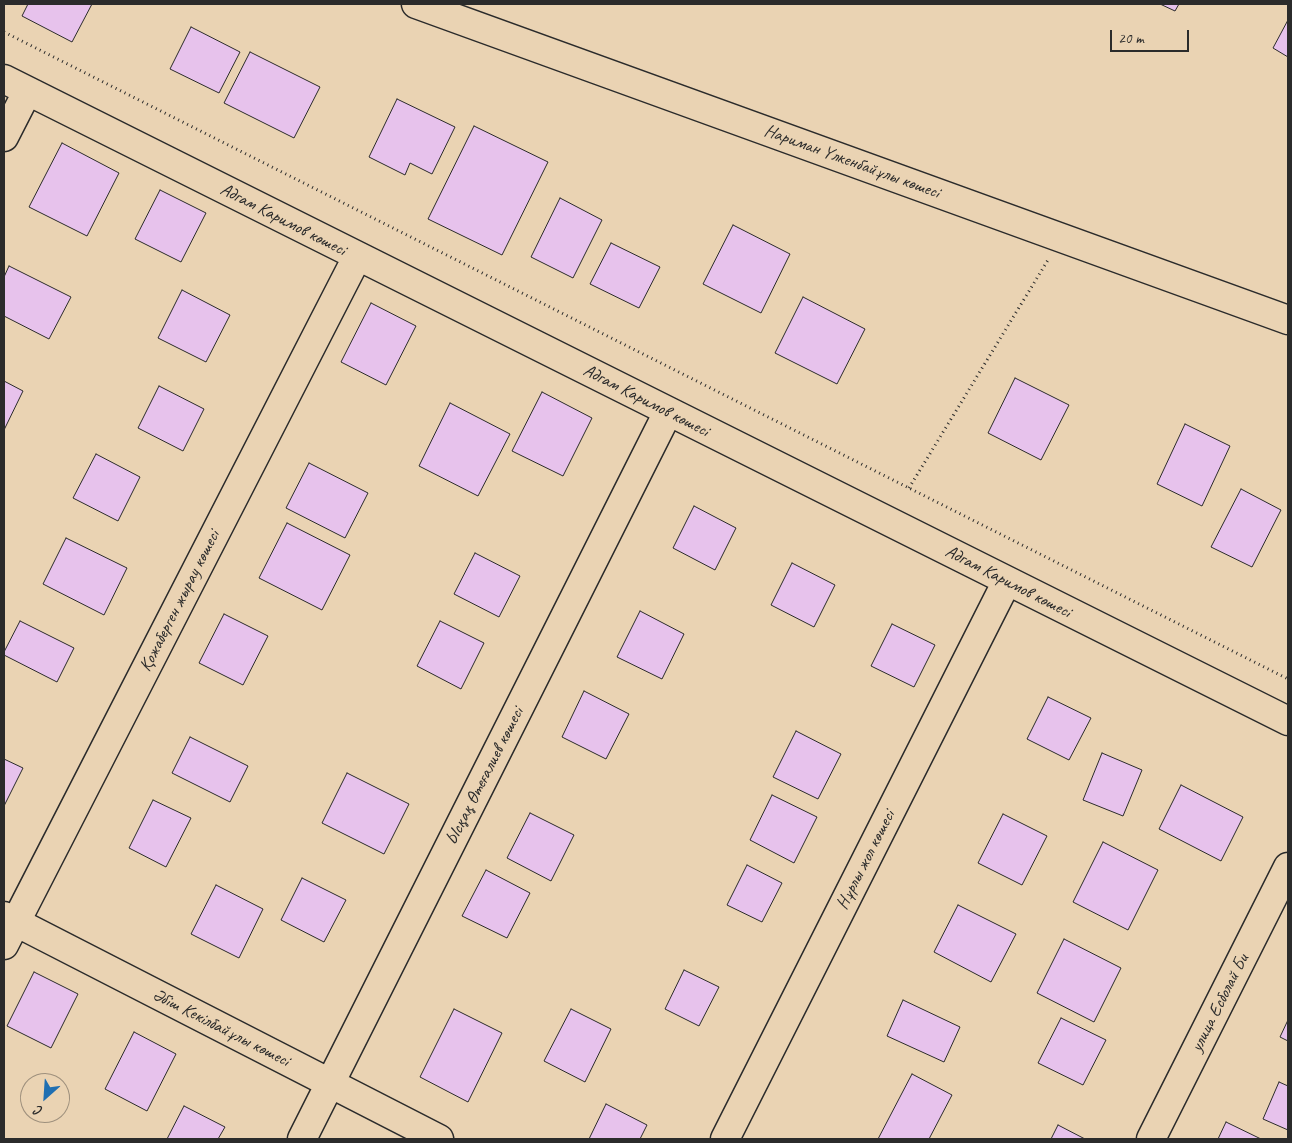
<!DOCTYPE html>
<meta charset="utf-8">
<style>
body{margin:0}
#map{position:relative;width:1292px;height:1143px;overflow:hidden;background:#ead3b3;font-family:Caveat,sans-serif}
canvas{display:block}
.frame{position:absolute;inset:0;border:5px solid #2b2b2b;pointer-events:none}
.north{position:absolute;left:20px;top:1073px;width:50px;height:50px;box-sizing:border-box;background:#ead3b3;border:1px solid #9e907d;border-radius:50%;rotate:206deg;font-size:14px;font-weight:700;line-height:20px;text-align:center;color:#2b2b2b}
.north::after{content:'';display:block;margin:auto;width:18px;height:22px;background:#1f6fb2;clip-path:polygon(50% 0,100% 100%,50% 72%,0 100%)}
.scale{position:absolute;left:1110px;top:30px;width:79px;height:22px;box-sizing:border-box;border:2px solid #2b2b2b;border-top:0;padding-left:6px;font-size:15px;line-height:18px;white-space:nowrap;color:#2b2b2b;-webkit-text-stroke:4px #ead3b3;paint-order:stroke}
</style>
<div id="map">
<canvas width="1292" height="1143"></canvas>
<div class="frame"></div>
<div class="north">С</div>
<div class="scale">20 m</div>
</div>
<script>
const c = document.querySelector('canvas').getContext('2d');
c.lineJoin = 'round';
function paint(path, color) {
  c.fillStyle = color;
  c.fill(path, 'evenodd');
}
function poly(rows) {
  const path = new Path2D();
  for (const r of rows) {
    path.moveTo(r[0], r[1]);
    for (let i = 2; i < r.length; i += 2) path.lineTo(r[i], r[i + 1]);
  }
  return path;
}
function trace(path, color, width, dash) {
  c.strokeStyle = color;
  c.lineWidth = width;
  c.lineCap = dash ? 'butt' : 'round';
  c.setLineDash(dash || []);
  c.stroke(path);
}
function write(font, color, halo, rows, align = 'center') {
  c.font = font + ' Caveat,sans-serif';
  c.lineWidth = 4;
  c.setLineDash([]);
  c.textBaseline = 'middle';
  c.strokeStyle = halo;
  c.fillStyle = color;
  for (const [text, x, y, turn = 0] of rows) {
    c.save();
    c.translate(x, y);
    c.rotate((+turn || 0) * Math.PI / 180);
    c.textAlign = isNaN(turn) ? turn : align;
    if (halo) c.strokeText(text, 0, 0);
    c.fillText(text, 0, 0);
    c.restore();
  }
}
const building = poly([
 [28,4,92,4,72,42,22,16,28,4],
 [1160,4,1179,4,1175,11,1160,4],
 [1288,20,1288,57,1273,48,1288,20],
 [191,27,240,52,219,93,170,69,191,27],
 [250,52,320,87,294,138,224,103,250,52],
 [397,99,455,127,432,174,410,163,405,175,369,157,397,99],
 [474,126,548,162,502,255,428,219,474,126],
 [62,143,119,173,87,236,29,207,62,143],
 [160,190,206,213,181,262,135,239,160,190],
 [560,198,602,220,573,278,531,257,560,198],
 [733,225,790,254,761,313,703,284,733,225],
 [611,243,660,267,639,308,590,284,611,243],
 [9,266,71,297,49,339,4,316,4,277,9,266],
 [182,290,230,315,206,362,158,338,182,290],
 [803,297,865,329,837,384,775,353,803,297],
 [371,303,416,326,386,385,341,362,371,303],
 [1015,378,1069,405,1041,460,988,433,1015,378],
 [4,381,23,391,4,430,4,381],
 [159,386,204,409,183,451,138,428,159,386],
 [542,392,592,418,563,476,512,451,542,392],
 [450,403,510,434,478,496,419,466,450,403],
 [1185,424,1230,446,1202,506,1157,484,1185,424],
 [96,454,140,477,118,521,73,498,96,454],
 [309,463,368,493,345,538,286,508,309,463],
 [1241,489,1281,510,1252,567,1211,547,1241,489],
 [694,506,736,528,715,570,673,548,694,506],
 [287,523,350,555,322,610,259,578,287,523],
 [66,538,127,568,104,615,43,584,66,538],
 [475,553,520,576,499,617,454,594,475,553],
 [792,563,835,585,814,627,771,605,792,563],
 [640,611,684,634,662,679,617,657,640,611],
 [224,614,268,636,243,685,199,663,224,614],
 [20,621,74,648,57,682,4,655,4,652,20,621],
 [440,621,484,643,461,689,417,666,440,621],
 [892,624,935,645,914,687,871,666,892,624],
 [584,691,629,714,606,759,562,737,584,691],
 [1048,697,1091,718,1069,760,1027,739,1048,697],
 [796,731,841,754,818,799,773,777,796,731],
 [190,737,248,766,230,802,172,773,190,737],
 [1102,753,1142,770,1123,816,1083,800,1102,753],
 [4,759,23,768,4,806,4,759],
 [347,773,409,804,384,854,322,823,347,773],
 [1181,785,1243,817,1221,861,1159,829,1181,785],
 [772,795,817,817,794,863,750,840,772,795],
 [153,800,191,818,166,867,129,848,153,800],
 [530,813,574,835,551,881,507,858,530,813],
 [1003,814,1047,836,1022,885,978,863,1003,814],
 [1103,842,1158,870,1128,930,1073,902,1103,842],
 [747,865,782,883,762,922,727,905,747,865],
 [486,870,530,893,507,938,462,916,486,870],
 [302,878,346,900,324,942,281,920,302,878],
 [216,885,263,909,239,958,191,934,216,885],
 [958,905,1016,934,991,982,934,952,958,905],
 [1064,939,1121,968,1094,1022,1037,993,1064,939],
 [684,970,719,987,699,1026,665,1009,684,970],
 [34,972,78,994,51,1048,7,1026,34,972],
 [903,1000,960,1027,944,1062,887,1036,903,1000],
 [454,1009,502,1033,468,1102,420,1077,454,1009],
 [571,1009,611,1029,585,1082,544,1061,571,1009],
 [1061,1018,1106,1040,1083,1085,1038,1063,1061,1018],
 [1288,1020,1288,1041,1280,1037,1288,1020],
 [134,1032,176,1054,147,1111,105,1089,134,1032],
 [912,1074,952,1095,929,1139,878,1139,912,1074],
 [1279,1082,1288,1086,1288,1130,1263,1119,1279,1082],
 [606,1104,647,1125,640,1139,589,1139,606,1104],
 [184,1106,225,1127,218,1139,167,1139,184,1106],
 [1226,1122,1261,1139,1218,1139,1226,1122],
 [1058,1125,1085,1139,1051,1139,1058,1125]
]);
const path = poly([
 [4,32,1288,679],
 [909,488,1048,260]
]);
const minor = poly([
 [416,4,1288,320],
 [4,79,1288,721],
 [4,137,27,92],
 [4,916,439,1139],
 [4,945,357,257],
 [302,1139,668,412],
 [725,1139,1007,581],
 [1151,1139,1288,867]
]);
const streetNames = [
 ["Нариман Үлкенбайұлы көшесі",852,162,20],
 ["Адгам Каримов көшесі",283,220,27],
 ["Адгам Каримов көшесі",646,401,27],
 ["Адгам Каримов көшесі",1008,582,27],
 ["Қожаберген жырау көшесі",180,601,-63],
 ["Ысқақ Өтеғалиев көшесі",485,776,-63],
 ["Нұрлы жол көшесі",866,860,-63],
 ["улица Есболай Би",1220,1003,-63],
 ["Әбіш Кекілбайұлы көшесі",221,1028,27]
];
paint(building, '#e7c2ec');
trace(building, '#2b2b2b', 1);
trace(minor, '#2b2b2b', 31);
trace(path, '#2b2b2b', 3, [1, 4]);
trace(minor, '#ead3b3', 28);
write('18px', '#2b2b2b', '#ead3b3', streetNames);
</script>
